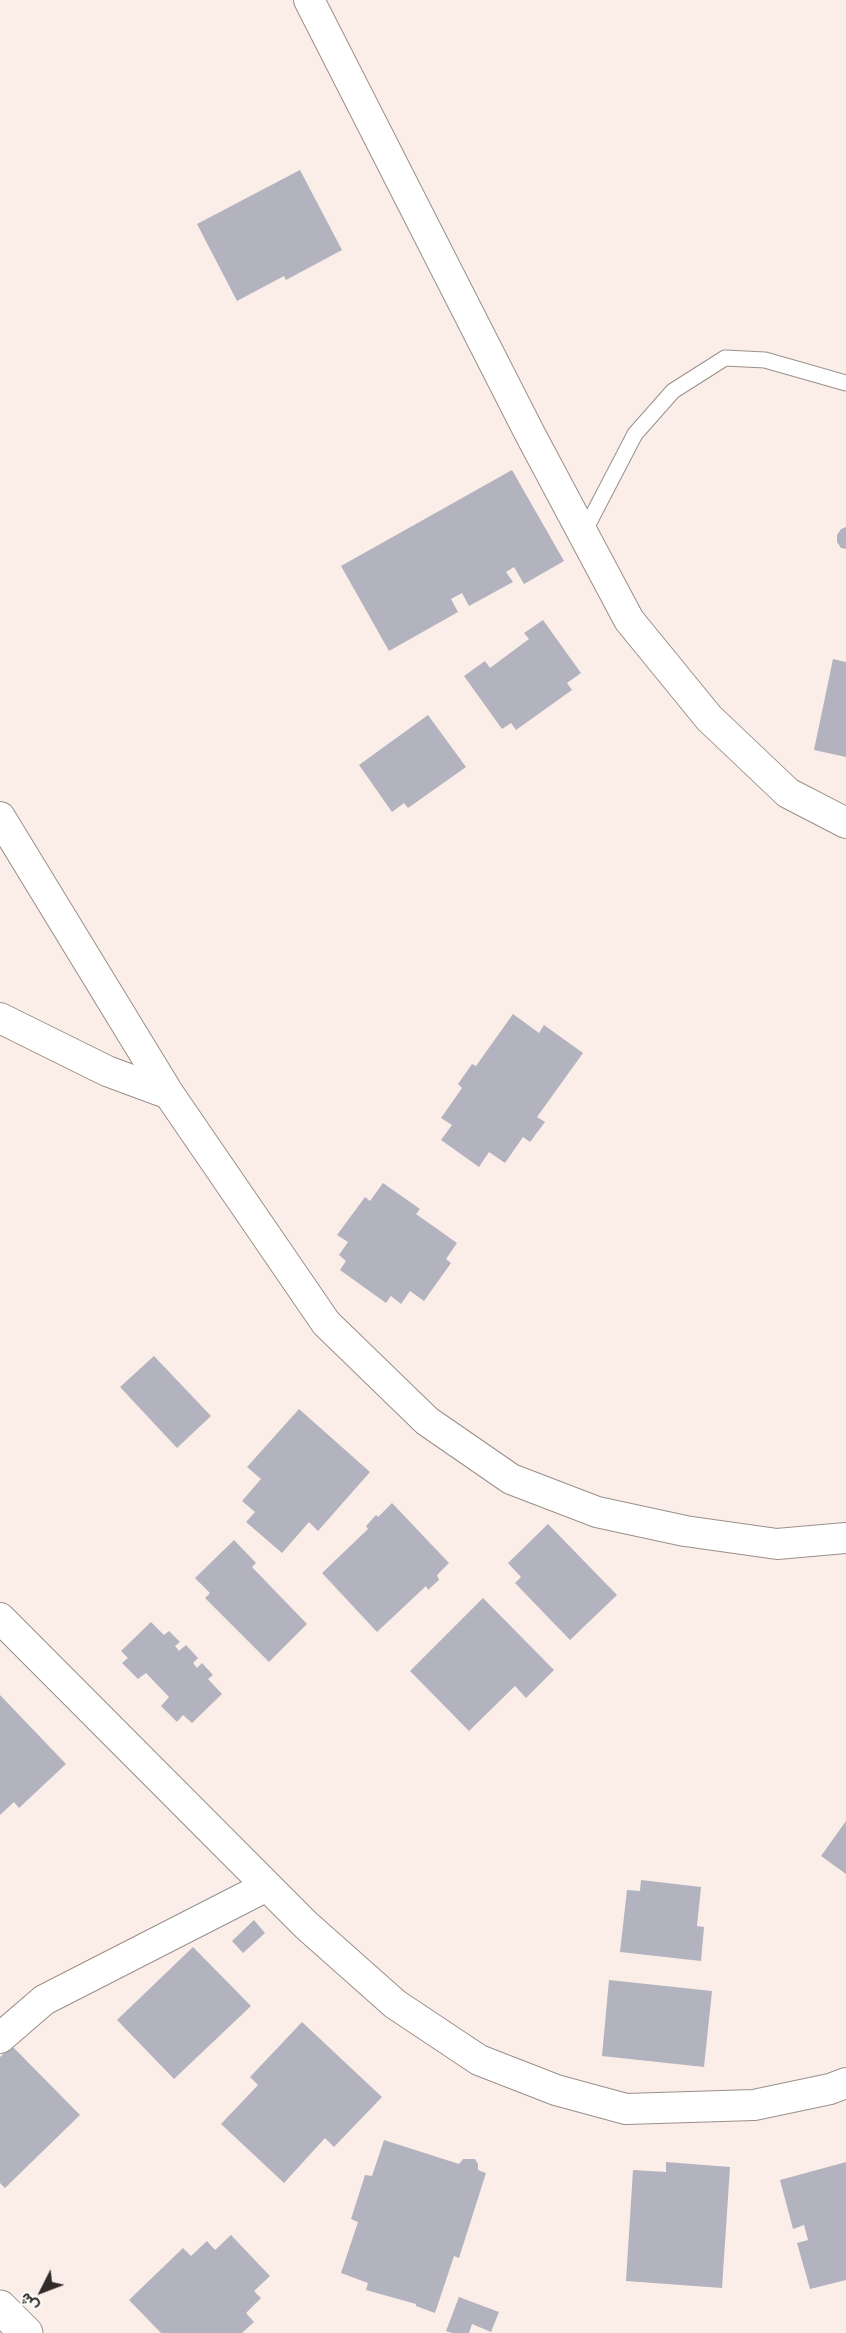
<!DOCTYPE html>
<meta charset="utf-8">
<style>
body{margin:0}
#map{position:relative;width:846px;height:2333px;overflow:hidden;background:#fbeee8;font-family:Inter,Vazirmatn,sans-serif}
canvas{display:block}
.north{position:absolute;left:12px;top:2261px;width:60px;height:60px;-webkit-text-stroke:4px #fefefe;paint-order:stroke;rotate:228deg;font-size:16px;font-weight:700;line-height:24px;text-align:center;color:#312c2a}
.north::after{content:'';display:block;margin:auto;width:21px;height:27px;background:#312c2a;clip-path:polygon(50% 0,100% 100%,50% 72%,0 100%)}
</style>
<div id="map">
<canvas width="846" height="2333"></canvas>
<div class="north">ش</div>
</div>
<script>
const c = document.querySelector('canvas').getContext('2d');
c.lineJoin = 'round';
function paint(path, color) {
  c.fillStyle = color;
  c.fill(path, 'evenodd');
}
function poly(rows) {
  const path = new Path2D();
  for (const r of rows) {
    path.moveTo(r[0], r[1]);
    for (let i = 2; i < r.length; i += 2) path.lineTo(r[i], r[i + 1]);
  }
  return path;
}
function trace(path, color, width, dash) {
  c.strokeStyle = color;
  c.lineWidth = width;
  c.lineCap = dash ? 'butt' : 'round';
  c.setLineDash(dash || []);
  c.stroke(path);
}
const building = poly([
 [300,170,342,250,286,280,284,276,237,301,197,224],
 [512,470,564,561,524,584,514,567,506,572,513,582,469,606,462,593,451,599,458,612,389,651,341,566],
 [846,527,846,549,841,548,837,542,837,535,841,529],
 [543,620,581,673,567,683,572,690,516,730,511,723,502,729,464,676,485,661,490,668,529,639,524,633],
 [833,659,846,662,846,757,814,750],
 [428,715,466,767,408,808,404,803,392,812,359,765],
 [513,1014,539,1033,544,1025,583,1053,537,1117,545,1122,530,1142,523,1137,505,1163,489,1152,479,1167,441,1140,452,1125,441,1118,462,1088,458,1084,472,1064,476,1066],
 [383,1183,420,1209,416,1214,457,1243,446,1259,451,1263,424,1301,410,1291,401,1304,391,1296,386,1303,340,1270,346,1261,339,1255,348,1242,337,1235,365,1197,370,1201],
 [154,1356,211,1416,177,1448,120,1387],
 [299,1409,370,1472,318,1531,309,1522,282,1553,246,1522,255,1512,242,1501,261,1479,247,1467],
 [392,1503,449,1563,437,1575,439,1580,428,1590,426,1586,377,1632,322,1573,368,1529,366,1526,376,1515,378,1517],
 [548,1524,617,1595,570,1640,515,1583,521,1577,508,1563],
 [234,1540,256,1563,252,1567,307,1624,269,1662,205,1598,210,1593,195,1578],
 [483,1598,554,1670,526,1698,515,1686,469,1731,410,1671],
 [151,1622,164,1635,169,1631,180,1642,175,1646,179,1651,186,1645,198,1658,193,1663,197,1668,202,1663,213,1675,208,1679,222,1694,192,1723,183,1715,177,1722,161,1706,169,1697,146,1673,138,1679,122,1663,128,1658,121,1651],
 [0,1695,66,1764,19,1808,14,1802,0,1815],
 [846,1821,846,1874,821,1856],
 [641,1880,701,1887,697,1926,704,1927,701,1961,620,1952,627,1890,640,1891],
 [254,1920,265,1933,243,1953,232,1941],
 [193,1947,251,2006,174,2079,117,2020],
 [609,1980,712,1991,704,2067,602,2056],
 [302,2022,382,2097,334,2147,325,2138,284,2183,221,2124,258,2085,250,2077],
 [12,2046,80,2115,5,2188,0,2183,0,2057],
 [384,2140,459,2164,463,2159,475,2159,478,2164,478,2170,486,2173,459,2258,454,2256,435,2313,416,2306,416,2304,366,2290,368,2283,341,2273,358,2222,351,2219,365,2175,372,2176],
 [666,2162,730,2167,722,2288,626,2281,633,2170,666,2172],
 [846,2162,846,2280,810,2289,797,2243,808,2240,804,2225,793,2229,780,2180],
 [231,2235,270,2276,254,2291,261,2298,246,2313,254,2322,242,2333,161,2333,129,2300,183,2248,191,2256,207,2241,215,2250],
 [459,2297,499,2312,491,2332,472,2324,469,2333,452,2333,446,2331]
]);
const service = poly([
 [583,534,635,434,673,391,725,358,765,360,846,383]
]);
const minor = poly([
 [309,0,530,434,629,620,709,718,788,793,846,823],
 [0,817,169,1094,326,1323,427,1421,511,1479,597,1512,685,1531,777,1544,846,1538],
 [0,1018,107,1071,169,1094],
 [0,1618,306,1925,395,2004,479,2060,556,2090,626,2109,754,2105,830,2089,846,2083],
 [0,2038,44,2000,267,1886]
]);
const tertiary = poly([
 [0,2307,26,2333]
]);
paint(building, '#b2b3bf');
trace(service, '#9a8f89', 17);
trace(minor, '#9a8f89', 32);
trace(tertiary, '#9a8f89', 35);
trace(service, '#fff', 15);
trace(minor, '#fff', 30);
trace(tertiary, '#fff', 33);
</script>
